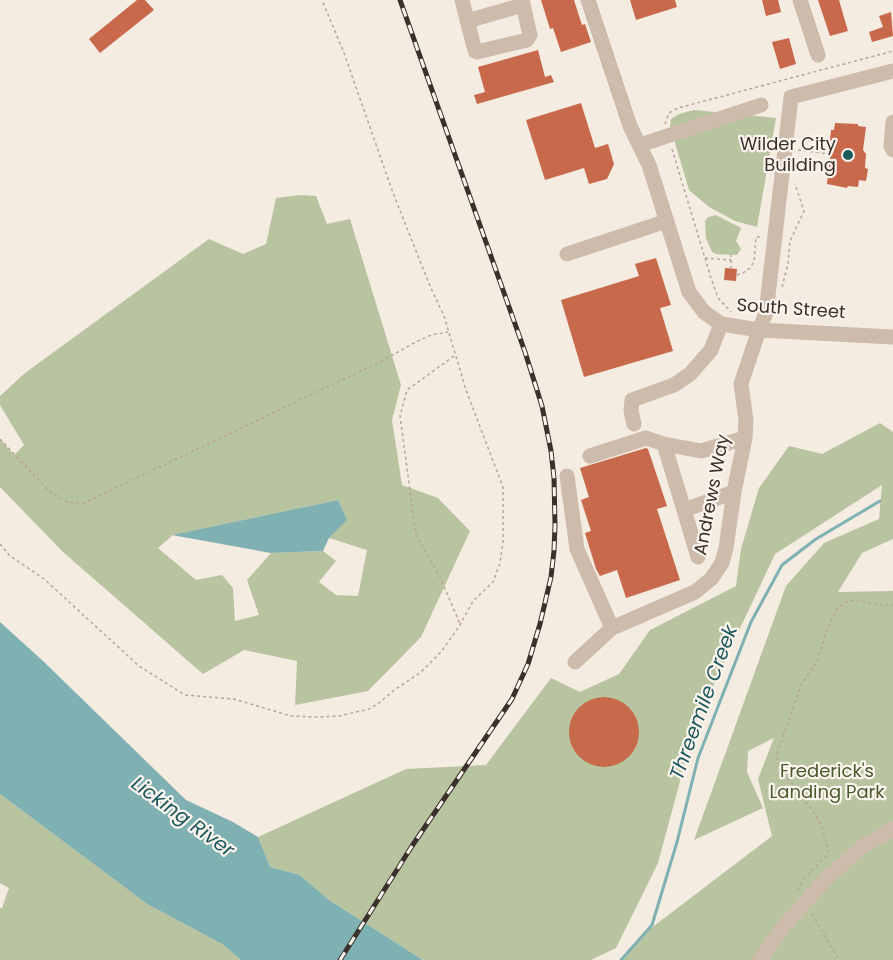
<!DOCTYPE html>
<style>
body{margin:0}
canvas{display:block;background:#f4ebe1}
</style>
<canvas width="893" height="960"></canvas>
<script>
const c = document.querySelector('canvas').getContext('2d');
c.lineJoin = 'round';
function paint(path, color) {
  c.fillStyle = color;
  c.fill(path, 'evenodd');
}
function poly(rows) {
  const path = new Path2D();
  for (const r of rows) {
    if (r.length === 3) {
      path.moveTo(r[0] + r[2], r[1]);
      path.arc(r[0], r[1], r[2], 0, 2 * Math.PI);
      continue;
    }
    path.moveTo(r[0], r[1]);
    for (let i = 2; i < r.length; i += 2) path.lineTo(r[i], r[i + 1]);
  }
  return path;
}
function trace(path, color, width, dash) {
  c.strokeStyle = color;
  c.lineWidth = width;
  c.lineCap = dash ? 'butt' : 'round';
  c.setLineDash(dash || []);
  c.stroke(path);
}
function write(font, color, halo, rows, align = 'center') {
  c.font = font + ' Poppins,sans-serif';
  c.lineWidth = 4.5;
  c.setLineDash([]);
  c.textBaseline = 'middle';
  c.strokeStyle = halo;
  c.fillStyle = color;
  for (const [text, x, y, turn = 0] of rows) {
    c.save();
    c.translate(x, y);
    c.rotate((+turn || 0) * Math.PI / 180);
    c.textAlign = isNaN(turn) ? turn : align;
    if (halo) c.strokeText(text, 0, 0);
    c.fillText(text, 0, 0);
    c.restore();
  }
}
const green = poly([
 [694,110,776,118,757,227,735,221,709,207,689,190,670,126,671,119,679,114],
 [300,195,316,196,327,224,350,219,401,385,392,420,402,485,438,498,470,531,421,637,368,691,295,705,297,661,244,650,203,674,63,552,0,487,0,439,14,455,24,445,0,405,0,396,25,373,209,239,243,254,266,244,276,198],
 [338,500,346,519,329,538,367,550,358,596,336,595,319,582,336,561,323,551,271,553,247,580,259,615,235,621,233,588,222,575,196,580,158,548,173,535],
 [716,215,741,228,736,241,741,249,737,255,716,254,712,252,706,238,705,221,708,217],
 [880,423,893,432,893,539,862,553,838,592,893,591,893,960,621,960,646,932,772,836,758,779,774,738,748,751,747,772,763,808,694,840,786,586,824,543,879,519,882,485,775,554,696,722,658,863,616,948,591,960,423,960,329,900,300,875,270,867,258,837,406,769,486,765,551,678,580,692,619,674,650,630,736,586,741,549,759,488,789,446,822,454],
 [0,794,147,904,222,944,241,960,0,960,0,908,2,908,9,888,0,883]
]);
const water = poly([
 [338,500,347,520,329,538,323,551,271,553,172,535],
 [0,622,43,661,186,800,233,822,258,837,270,867,300,875,329,900,423,960,241,960,222,944,147,904,0,794]
]);
const stream = poly([
 [621,960,652,925,677,842,698,758,751,622,782,565,816,539,880,501]
]);
const building = poly([
 [137,0,145,0,154,10,100,53,89,39],
 [541,0,574,0,582,25,585,24,591,42,561,52,553,28,550,29],
 [630,0,675,0,677,7,636,20],
 [762,0,778,0,781,12,766,16],
 [818,0,839,0,848,31,830,36],
 [891,12,893,36,872,42,869,32,883,27,879,16],
 [789,38,796,64,780,69,772,42],
 [538,50,545,77,551,75,554,82,477,104,474,95,485,92,478,67],
 [581,103,595,148,608,144,614,164,607,179,589,184,584,168,545,180,526,120],
 [835,123,858,124,858,126,866,127,863,150,866,154,865,168,868,169,866,181,859,180,858,187,848,186,847,188,827,184,832,141,830,141,831,130,834,130],
 [656,258,671,305,660,308,673,351,584,377,561,300,639,276,635,264],
 [725,268,737,269,736,281,724,280],
 [646,448,648,449,667,506,657,509,680,580,626,598,617,570,600,576,596,569,585,533,591,531,581,500,589,497,580,468],
 [604,732,35]
]);
const path = poly([
 [665,124,669,113,678,108,893,51],
 [672,149,711,278,718,298,731,312],
 [798,150,831,154],
 [705,258,731,260],
 [731,269,731,254],
 [737,275,743,273,750,268,754,262,756,237,760,237],
 [782,287,788,264,790,241,804,211,795,184],
 [454,356,407,390,400,416,416,535,440,577,460,624],
 [0,439,49,491,67,502,84,503,382,361,414,343,431,335,448,332],
 [0,544,9,555,44,579,139,666,185,695,234,699,291,716,315,717,339,716,369,709,379,703,393,691,421,672,441,652,460,625,473,601,493,582,500,563,503,542,503,487,466,390,444,316,430,286,393,193,344,53,322,0],
 [798,890,803,880,827,855,828,847,821,825,815,814,779,767,777,754,783,737,801,685,817,662,827,629,837,609,847,601,857,600,878,605,893,605],
 [812,914,839,960]
]);
const minor = poly([
 [462,0,475,51,477,52,527,40,530,35,522,0],
 [588,0,630,126,649,165,689,292,704,312,721,324,759,330,893,337],
 [800,0,818,55],
 [467,21,523,5],
 [893,122,891,146,893,150],
 [640,145,761,105],
 [567,254,667,221],
 [634,424,631,411,632,400,674,385,690,374,711,350,721,324],
 [590,456,646,438,664,444],
 [567,476,577,549,612,628],
 [734,492,684,510,664,444,701,451,745,438],
 [684,510,698,557],
 [575,662,612,628,695,592,711,579,722,563,726,548,734,492,745,438,746,420,741,384,759,330,766,313,791,97,893,71],
 [760,960,783,927,827,878,863,846,893,829]
]);
const rail = poly([
 [340,960,412,846,512,699,528,664,540,624,551,577,554,551,555,525,554,478,551,451,542,406,525,352,400,0]
]);
const markers = [
 [848,155,6,"#1f5a5e"]
];
const poiNames = [
 ["Wilder City",836,145],
 ["Building",836,166]
];
const streetNames = [
 ["South Street",791,310,4],
 ["Andrews Way",713,495,-79]
];
const parkNames = [
 ["Frederick's",827,772],
 ["Landing Park",827,793]
];
const waterNames = [
 ["Threemile Creek",705,703,-70],
 ["Licking River",182,818,36]
];
paint(green, '#b8c4a0');
paint(water, '#7fb0b2');
trace(stream, '#7fb0b2', 3);
paint(building, '#c8694b');
trace(path, '#b9a596', 1.5, [3, 3]);
trace(minor, '#cdbbac', 15);
trace(rail, '#3b302b', 5);
trace(rail, '#fbf5ee', 3, [9]);
for (const [x, y, r, color] of markers) {
  const dot = new Path2D();
  dot.arc(x, y, r, 0, 2 * Math.PI);
  c.fillStyle = color;
  c.fill(dot);
  trace(dot, '#fbf5ee', 2);
}
write('18px', '#3b302b', '#fbf5ee', poiNames, 'right');
write('18px', '#3b302b', '#fbf5ee', streetNames);
write('18px', '#4a5a2e', '#fbf5ee', parkNames);
write('italic 20px', '#1f5a5e', '#fbf5ee', waterNames);
</script>
